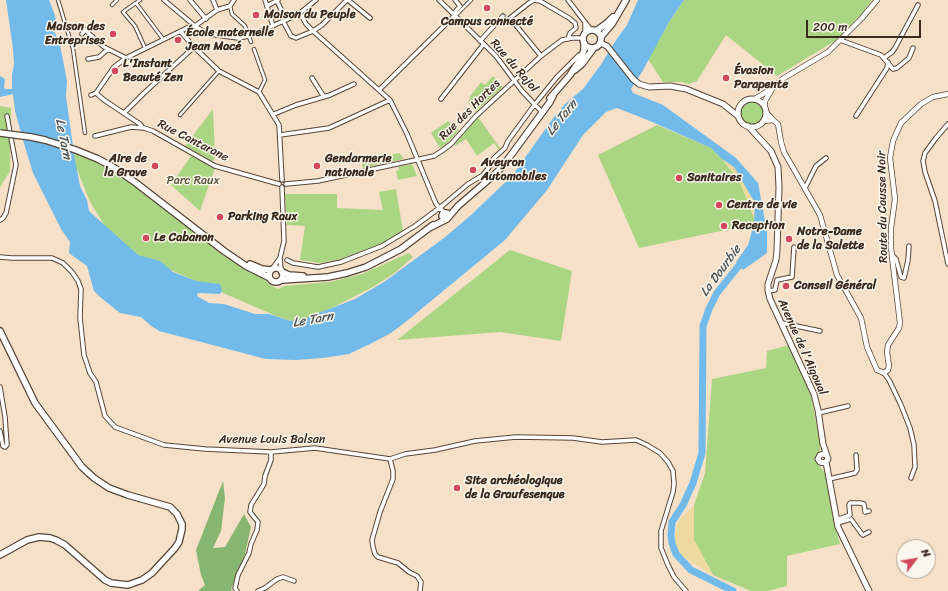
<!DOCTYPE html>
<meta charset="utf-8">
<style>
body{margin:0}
#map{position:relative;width:948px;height:591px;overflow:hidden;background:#f6e1c8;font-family:Sriracha,sans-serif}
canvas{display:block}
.north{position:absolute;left:896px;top:539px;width:40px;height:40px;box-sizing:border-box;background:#fbf7ec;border:1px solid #aea59a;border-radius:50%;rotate:59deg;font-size:11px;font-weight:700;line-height:16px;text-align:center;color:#3b2a1e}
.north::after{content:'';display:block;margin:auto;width:14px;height:18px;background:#d1495b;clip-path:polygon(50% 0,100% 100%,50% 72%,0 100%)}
.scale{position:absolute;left:806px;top:20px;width:115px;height:18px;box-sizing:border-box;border:2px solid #3b2a1e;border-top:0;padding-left:5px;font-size:12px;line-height:14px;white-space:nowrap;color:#3b2a1e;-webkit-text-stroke:3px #fbf7ec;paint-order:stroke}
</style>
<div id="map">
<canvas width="948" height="591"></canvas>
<div class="north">N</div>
<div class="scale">200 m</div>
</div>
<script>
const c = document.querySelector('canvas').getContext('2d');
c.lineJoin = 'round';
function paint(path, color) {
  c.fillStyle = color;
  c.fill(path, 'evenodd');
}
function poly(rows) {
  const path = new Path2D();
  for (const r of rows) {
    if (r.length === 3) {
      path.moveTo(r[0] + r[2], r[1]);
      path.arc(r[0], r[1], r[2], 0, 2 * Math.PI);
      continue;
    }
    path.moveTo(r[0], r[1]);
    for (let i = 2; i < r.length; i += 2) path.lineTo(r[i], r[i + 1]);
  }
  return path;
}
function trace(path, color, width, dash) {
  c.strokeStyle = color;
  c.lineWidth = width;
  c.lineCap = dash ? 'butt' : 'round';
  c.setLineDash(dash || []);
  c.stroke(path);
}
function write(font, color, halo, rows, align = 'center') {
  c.font = font + ' Sriracha,sans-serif';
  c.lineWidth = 3;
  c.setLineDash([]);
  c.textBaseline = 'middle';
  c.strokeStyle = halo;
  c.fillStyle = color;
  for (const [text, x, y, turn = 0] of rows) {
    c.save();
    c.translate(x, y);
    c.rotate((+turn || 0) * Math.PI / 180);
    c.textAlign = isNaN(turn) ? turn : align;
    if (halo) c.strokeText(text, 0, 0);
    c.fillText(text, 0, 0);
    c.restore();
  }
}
const green = poly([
 [684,0,872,0,863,12,835,41,777,76,726,35,697,81,689,84,682,82,663,82,648,59,669,22],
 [493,76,503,87,475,112,468,102,470,99,469,98,481,82,485,85],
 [752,113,11],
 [0,106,11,108,10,171,0,187],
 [213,109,215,157,214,160,212,161,185,146],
 [478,117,500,148,499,150,494,143,477,156,466,139,455,146,454,145],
 [448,121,453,125,454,124,459,130,446,144,440,148,431,133],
 [657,125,711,148,722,159,740,182,754,218,754,224,639,248,598,155],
 [74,153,98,163,119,176,144,193,224,256,264,279,270,285,278,289,284,286,330,282,362,274,409,253,413,257,396,272,373,287,310,319,292,321,276,316,134,254,107,229,90,202,76,167],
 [387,153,390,155,399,153,404,159,379,164,378,161,379,164,363,168,360,159],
 [191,156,215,168,200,211,171,185],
 [412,164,417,176,398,180,396,171,399,170,398,167],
 [396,189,403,231,382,244,342,259,320,263,300,260,305,226,287,225,285,194,337,194,337,208,383,210,379,192],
 [510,250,572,271,561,341,500,332,397,340],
 [789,345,811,395,820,443,820,450,815,460,825,473,834,522,840,544,787,556,787,586,767,591,751,591,713,575,694,540,694,505,705,473,712,379,766,368,767,351]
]);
const forest = poly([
 [223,481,225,498,221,531,213,548,225,547,244,514,251,527,245,554,231,589,232,591,198,591,205,585,201,575,196,550]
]);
const sand = poly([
 [722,159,734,167,755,203,754,218,740,182],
 [694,505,694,540,713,575,682,556,674,540,677,525,680,519]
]);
const water = poly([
 [6,0,49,0,55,15,57,28,54,32,59,40,67,81,66,96,74,154,80,186,87,200,89,211,138,255,160,261,173,272,196,281,220,284,222,291,220,294,198,293,197,296,209,303,224,304,255,314,269,314,291,321,306,318,355,299,384,282,444,238,471,215,512,176,554,117,565,104,583,89,602,63,616,40,627,25,638,0,684,0,669,22,642,72,631,89,633,93,663,105,736,158,758,183,767,232,767,253,743,270,736,262,748,245,754,224,755,203,734,167,722,159,711,148,650,121,617,108,606,112,583,135,547,190,505,240,408,320,391,333,372,343,349,354,323,358,295,360,266,359,159,331,150,325,141,317,120,313,100,297,94,291,87,266,69,253,70,242,61,229,33,173,25,147,15,111,13,94,0,97,0,76,5,79,4,87,5,89,12,89,12,75,14,64,13,49]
]);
const river = poly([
 [733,591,691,570,676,554,672,543,671,535,672,522,683,505,693,483,702,453,703,326,709,309,717,293,745,258]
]);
const pedestrian = poly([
 [58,0,73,49,85,133],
 [140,0,123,12,135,26,145,48],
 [136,3,163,39],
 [112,5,117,0],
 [230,6,232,14,245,26,251,42],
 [456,15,471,0],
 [254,49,265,80,259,92],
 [180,115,219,71]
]);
const minor = poly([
 [164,0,195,26,203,31,216,35,238,38,249,36,286,20,300,13,316,0],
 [190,0,206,19],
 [213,0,217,10],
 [265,0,273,26],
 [348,0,370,18],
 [439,0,496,56,522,91,541,111],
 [455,0,460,6,455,12,455,15],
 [568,0,591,30],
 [277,1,286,20],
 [267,6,278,0],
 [300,13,306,24,313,31,390,100,407,134,436,204,445,213],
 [283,21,291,36,296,38,313,31,322,25,347,0],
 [585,22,585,33],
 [195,26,217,10,230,6,234,0],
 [181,32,194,47,219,71,259,92,279,125,282,180],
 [82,34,85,30,104,47,126,58],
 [840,40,881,55,893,69,897,68,909,58,913,48],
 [480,41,503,16],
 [541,56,510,18,529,3,534,0,540,1,569,18,575,23,576,28,570,33,568,39],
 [884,58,892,52,895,48,918,5],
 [88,59,99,57,108,49],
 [312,78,324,97],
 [379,90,455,15],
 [96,93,104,100,140,124,143,128],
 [91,95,96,93,114,67,126,58,193,25],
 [441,99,483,45],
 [124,113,143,94,194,47],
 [274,114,296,105,330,95,354,84],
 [856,116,887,68,888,62],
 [948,124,936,138,925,153,923,161,925,172,935,201,948,264],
 [280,135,329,128,390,100],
 [95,136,131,127,144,128,153,131,215,166,279,184],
 [286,184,318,181,434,156,443,150,451,144,476,116,541,56,562,40,572,38,582,38],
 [805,188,816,166,826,158],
 [0,220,3,218,6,213,16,165,7,116],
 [892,255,896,259,901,277,904,278,908,260,909,246],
 [0,257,12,258,52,258,63,263,72,272,78,281,81,289,80,318,84,355,90,373,96,382,105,416,115,427,164,445,205,449,271,452,315,448,390,459,405,454,435,450,475,441,516,437,573,438,602,442,636,440,647,445,660,453,668,462,673,471,674,484,673,492,661,531,661,548,668,565,674,577,686,591],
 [280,258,284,241,282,187],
 [287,260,293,263,318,267,341,262,382,246,415,226,442,206,468,184,483,175,490,166,494,158,505,148,508,141,535,104,557,77,579,55],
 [272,269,280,258,281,270],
 [768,291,775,290,777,280,792,277,794,247],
 [782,323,820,331],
 [884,373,889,380,901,405,910,428,914,445,915,467,911,478],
 [0,387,5,417,7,445,5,447,3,446,0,431],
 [818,413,848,406],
 [390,459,393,471,393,479,380,512,372,540,373,547,375,554,378,557,398,563,409,572,417,576,421,582,420,591],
 [829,479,855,473,857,470,856,455],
 [836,520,850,515,849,505,850,503,860,503,864,504,865,512,869,511],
 [837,523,851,519,861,533,863,535,869,532],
 [237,591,235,588,238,575,249,553,251,544,257,530,258,522,250,512,251,505,264,484,265,476,271,460,271,452],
 [258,591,265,588,277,579,283,577,294,581]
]);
const tertiary = poly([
 [755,99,774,87,784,78,828,52,862,18,877,0],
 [765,106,765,101,772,89],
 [766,112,773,120,778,124,781,142,784,152,820,215,837,275,861,318,867,347,877,370,884,373,888,370,889,366,887,352,888,345,899,328,900,323,891,248,891,228,895,199,890,158,893,141,901,123,921,104,933,97,948,94],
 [764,121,773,120]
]);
const secondary = poly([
 [600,43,607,46,633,79,639,84,649,87,670,86,686,89,723,104,738,116],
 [752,113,14],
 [748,126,771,151,778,167,779,187,777,250,776,260,768,284,768,291,770,299,814,394,818,410,823,444,828,459,825,463,820,462,818,459,820,455,823,454,826,455],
 [826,462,838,527,869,591]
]);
const primary = poly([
 [592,39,9],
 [596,31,607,23,613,17],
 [601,37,612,24,626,0],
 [575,70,582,64,593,49],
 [550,98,570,75,581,58,584,50,584,45],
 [98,159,113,167,136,183,224,251,246,266,268,277],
 [445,219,442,216,443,213,447,213,448,217],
 [431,227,447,219,458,206,494,175,503,166,550,102,553,96],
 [250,264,262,269,271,270],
 [276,275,7],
 [282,272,289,275,303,276],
 [282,280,328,277,347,273,366,267,401,249,433,225],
 [0,331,35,403,82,467,94,478,109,488,128,495,170,507,177,514,182,524,182,529,179,542,175,548,152,573,142,580,128,585,111,583,105,580,65,545,56,540,50,538,39,537,27,540,0,555]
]);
const primaryBridge = poly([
 [0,133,31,137,45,140,76,150,98,159]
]);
const markers = [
 [487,8,4,"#d1495b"],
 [256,15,4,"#d1495b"],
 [113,34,4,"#d1495b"],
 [178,40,4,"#d1495b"],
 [115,71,4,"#d1495b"],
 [726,78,4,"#d1495b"],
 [155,166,4,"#d1495b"],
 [317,166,4,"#d1495b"],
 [473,170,4,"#d1495b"],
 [679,178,4,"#d1495b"],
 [719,205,4,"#d1495b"],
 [220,217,4,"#d1495b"],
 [724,226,4,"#d1495b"],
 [146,238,4,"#d1495b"],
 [789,239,4,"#d1495b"],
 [786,286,4,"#d1495b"],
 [457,488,4,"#d1495b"]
];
const poiNames = [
 ["Maison du Peuple",264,15],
 ["Campus connecté",487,22,"center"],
 ["Maison des",105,27,"right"],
 ["Entreprises",105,41,"right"],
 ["École maternelle",186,33],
 ["Jean Macé",186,47],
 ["L'Instant",123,64],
 ["Beauté Zen",123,78],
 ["Évasion",734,71],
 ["Parapente",734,85],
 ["Aire de",147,159,"right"],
 ["la Grave",147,173,"right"],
 ["Gendarmerie",325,159],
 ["nationale",325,173],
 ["Aveyron",481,163],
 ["Automobiles",481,177],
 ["Sanitaires",687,178],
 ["Centre de vie",727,205],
 ["Parking Raux",228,217],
 ["Reception",732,226],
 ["Notre-Dame",797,232],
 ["de la Salette",797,246],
 ["Le Cabanon",154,238],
 ["Conseil Général",794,286],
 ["Site archéologique",465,481],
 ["de la Graufesenque",465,495]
];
const streetNames = [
 ["Rue du Rajol",514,66,49],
 ["Rue des Hortes",470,110,-45],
 ["Rue Cantarane",193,141,27],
 ["Route du Causse Noir",883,207,-91],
 ["Avenue de l'Aigoual",802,347,66],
 ["Avenue Louis Balsan",272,440]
];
const parkNames = [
 ["Parc Raux",193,181]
];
const waterNames = [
 ["Le Tarn",562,118,-51],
 ["Le Tarn",63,139,79],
 ["La Dourbie",721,271,-54],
 ["Le Tarn",313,320,-10]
];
paint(green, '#aad582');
paint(forest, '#87b670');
paint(sand, '#eeda9e');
paint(water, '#71bae9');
trace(river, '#71bae9', 7);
trace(pedestrian, '#574538', 4.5);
trace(minor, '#574538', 5.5);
trace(tertiary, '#574538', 6);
trace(secondary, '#574538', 7);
trace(primary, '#574538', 8);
trace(pedestrian, '#fff', 2.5);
trace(minor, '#fff', 3.5);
trace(tertiary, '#fff', 4.5);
trace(secondary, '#fff', 5);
trace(primary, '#fff', 5.5);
trace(primaryBridge, '#574538', 8, []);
trace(primaryBridge, '#fff', 5.5);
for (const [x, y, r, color] of markers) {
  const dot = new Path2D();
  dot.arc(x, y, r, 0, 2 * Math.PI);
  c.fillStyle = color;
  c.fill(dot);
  trace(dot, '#fbf7ec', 1.5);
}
write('bold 12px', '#3b2a1e', '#fbf7ec', poiNames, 'left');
write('12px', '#3b2a1e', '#fbf7ec', streetNames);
write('12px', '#575537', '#fbf7ec', parkNames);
write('italic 13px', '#4b555b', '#fbf7ec', waterNames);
</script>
